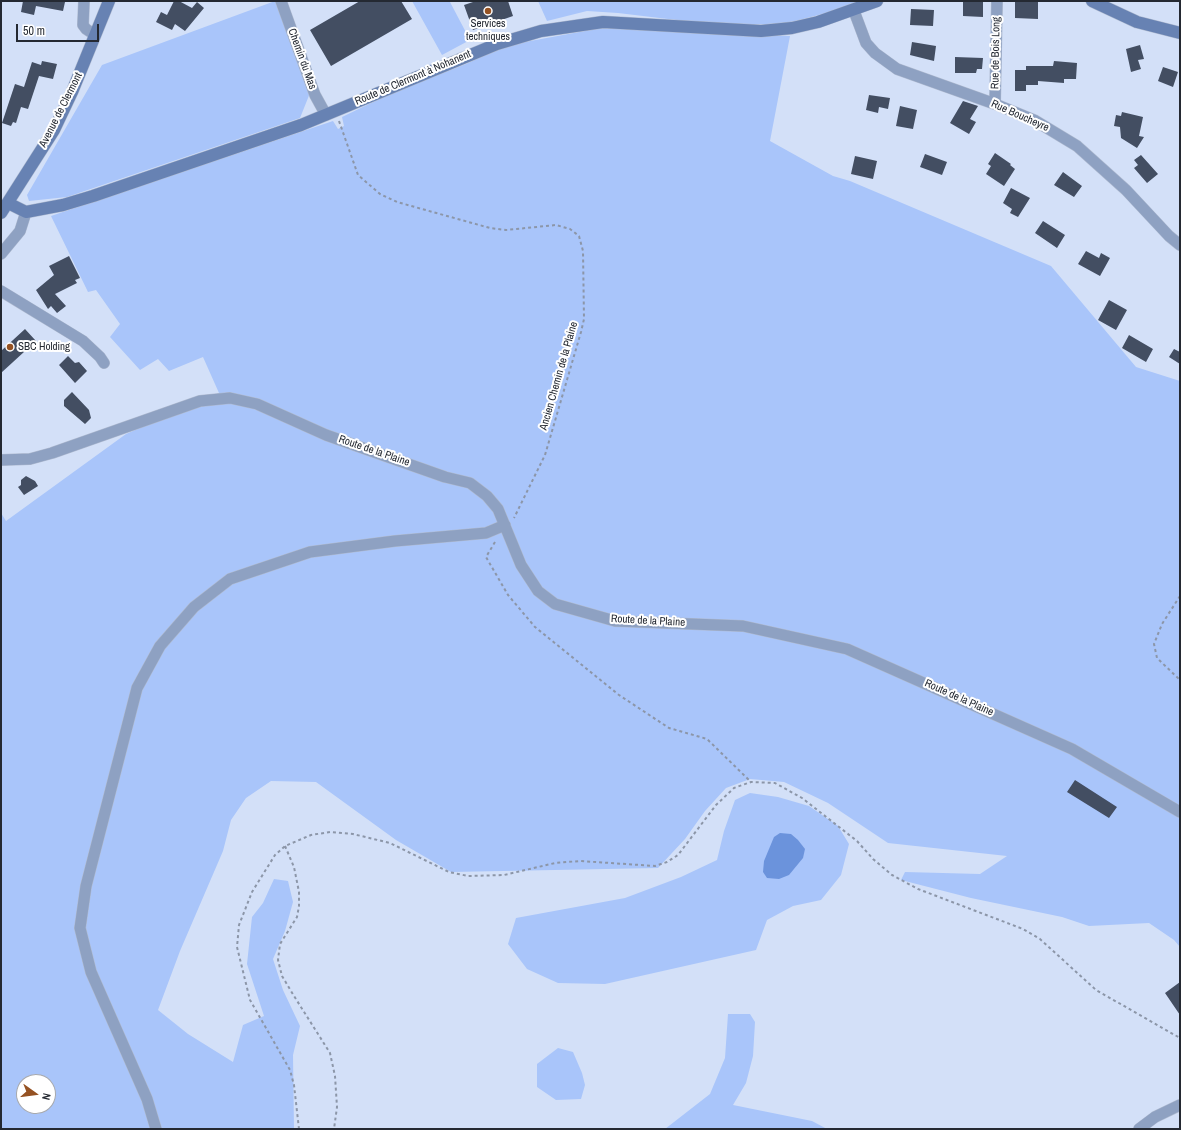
<!DOCTYPE html>
<meta charset="utf-8">
<style>
body{margin:0}
#map{position:relative;width:1181px;height:1130px;overflow:hidden;background:#d3e0f8;font-family:"Archivo Narrow",sans-serif}
canvas{display:block}
.frame{position:absolute;inset:0;border:2px solid #242932;pointer-events:none}
.north{position:absolute;left:16px;top:1074px;width:40px;height:40px;box-sizing:border-box;background:#fff;border:1px solid #a7a9ad;border-radius:50%;rotate:104deg;font-size:11px;font-weight:700;line-height:16px;text-align:center;color:#242932}
.north::after{content:'';display:block;margin:auto;width:14px;height:18px;background:#955223;clip-path:polygon(50% 0,100% 100%,50% 72%,0 100%)}
.scale{position:absolute;left:16px;top:24px;width:83px;height:18px;box-sizing:border-box;border:2px solid #242932;border-top:0;padding-left:5px;font-size:12px;line-height:14px;white-space:nowrap;color:#242932;-webkit-text-stroke:3px #fff;paint-order:stroke}
</style>
<div id="map">
<canvas width="1181" height="1130"></canvas>
<div class="frame"></div>
<div class="north">N</div>
<div class="scale">50 m</div>
</div>
<script>
const c = document.querySelector('canvas').getContext('2d');
c.lineJoin = 'round';
function paint(path, color) {
  c.fillStyle = color;
  c.fill(path, 'evenodd');
}
function poly(rows) {
  const path = new Path2D();
  for (const r of rows) {
    path.moveTo(r[0], r[1]);
    for (let i = 2; i < r.length; i += 2) path.lineTo(r[i], r[i + 1]);
  }
  return path;
}
function trace(path, color, width, dash) {
  c.strokeStyle = color;
  c.lineWidth = width;
  c.lineCap = dash ? 'butt' : 'round';
  c.setLineDash(dash || []);
  c.stroke(path);
}
function write(font, color, halo, rows, align = 'center') {
  c.font = font + ' "Archivo Narrow",sans-serif';
  c.lineWidth = 4;
  c.setLineDash([]);
  c.textBaseline = 'middle';
  c.strokeStyle = halo;
  c.fillStyle = color;
  for (const [text, x, y, turn = 0] of rows) {
    c.save();
    c.translate(x, y);
    c.rotate((+turn || 0) * Math.PI / 180);
    c.textAlign = isNaN(turn) ? turn : align;
    if (halo) c.strokeText(text, 0, 0);
    c.fillText(text, 0, 0);
    c.restore();
  }
}
const green = poly([
 [275,1,310,93,300,118,67,197,29,201,27,195,102,65],
 [412,1,452,1,450,2,470,40,442,55],
 [538,1,860,1,830,12,788,23,746,25,693,22,618,13,587,11,547,21],
 [601,28,790,36,770,141,833,176,850,181,1051,266,1136,367,1180,381,1180,947,1174,940,1149,923,1089,926,1062,917,971,898,901,880,905,872,980,874,1007,856,888,843,828,803,784,782,750,779,726,788,705,811,685,839,658,868,451,872,396,840,316,782,271,781,246,798,231,820,223,851,180,951,158,1010,188,1034,233,1062,243,1025,264,1016,247,964,252,917,263,903,274,879,288,881,293,902,285,931,273,959,283,990,300,1026,293,1055,294,1129,1,1129,1,513,6,521,126,434,219,393,203,357,169,371,158,359,140,370,110,337,120,324,96,290,88,292,51,216,333,121,338,129,344,126,342,117,396,91,466,64,503,46],
 [24,1082,48,1082,48,1106,24,1106],
 [750,793,778,797,809,806,838,826,849,844,841,875,821,900,793,906,767,920,756,950,605,984,558,983,527,969,508,944,516,918,625,898,681,877,717,860,724,831,735,800],
 [728,1014,750,1014,755,1022,753,1056,746,1083,733,1105,812,1121,827,1129,665,1129,710,1094,725,1058],
 [558,1048,573,1052,582,1073,585,1085,581,1099,556,1100,537,1087,537,1064]
]);
const water = poly([
 [780,833,791,834,798,840,805,849,803,858,789,875,779,879,767,878,763,872,764,861,774,837]
]);
const building = poly([
 [23,1,58,1,65,2,63,11,36,6,34,15,21,12],
 [174,1,179,1,192,8,197,2,204,8,185,31,175,24,172,30,156,22,161,12,167,15],
 [360,1,401,1,412,19,331,66,310,30],
 [476,1,508,1,513,16,473,30,464,5],
 [963,1,983,2,983,17,963,16],
 [1025,1,1038,1,1038,19,1015,18,1015,2],
 [911,9,934,10,933,26,910,25],
 [912,42,936,46,934,61,910,55],
 [1140,45,1144,59,1138,60,1141,69,1131,72,1126,49],
 [955,57,983,58,982,69,977,69,976,73,955,73],
 [42,61,57,64,53,79,39,76,28,109,21,107,16,123,13,122,11,126,2,123,15,84,24,87,32,62,41,65],
 [1054,61,1077,63,1076,79,1064,79,1064,83,1038,81,1038,85,1026,85,1026,91,1015,91,1015,70,1026,70,1026,66,1053,66],
 [1163,67,1178,72,1173,87,1158,81],
 [869,95,890,98,888,109,879,107,878,113,866,110],
 [963,101,978,106,970,119,976,122,969,134,950,123],
 [900,106,917,110,913,129,896,126],
 [1122,112,1143,117,1139,136,1144,137,1137,148,1121,138,1120,127,1114,126,1116,115,1121,116],
 [995,153,1011,164,1010,165,1015,169,1004,186,986,174,991,166,988,164],
 [925,154,947,162,942,175,920,167],
 [1141,155,1158,174,1147,183,1134,168,1138,165,1134,160],
 [855,156,877,161,873,179,851,174],
 [1063,172,1082,186,1074,197,1054,185],
 [1011,188,1030,198,1018,217,1010,213,1012,209,1003,203],
 [1043,221,1065,235,1057,248,1035,233],
 [1086,251,1099,258,1101,253,1110,258,1100,276,1078,264],
 [69,256,80,278,75,280,77,283,55,294,66,306,57,313,51,306,48,309,36,290,54,275,49,266],
 [1109,300,1127,310,1116,330,1098,320],
 [25,329,36,341,1,373,1,351],
 [1129,335,1153,349,1146,362,1122,348],
 [1174,349,1180,352,1180,364,1169,357],
 [68,356,75,363,79,362,87,371,75,383,59,365],
 [72,392,89,410,91,418,85,424,64,406,64,400],
 [26,476,35,481,38,486,24,495,18,487,21,485,21,480],
 [1075,780,1117,807,1109,818,1067,792],
 [1180,982,1180,1015,1165,993]
]);
const path = poly([
 [339,121,358,175,380,194,397,202,490,228,506,230,556,225,570,229,579,236,583,251,584,319,581,332,545,455,514,518],
 [495,542,486,557,508,595,535,627,619,695,669,728,707,739,751,782],
 [1180,596,1162,624,1154,644,1157,658,1180,680],
 [285,846,294,867,299,892,299,906,297,917,280,944,278,960,282,976,294,996,330,1053,335,1076,337,1107,334,1129],
 [299,1129,294,1085,290,1070,250,1000,237,947,239,925,252,892,275,855,285,846,311,835,330,832,353,834,390,843,449,872,468,876,504,875,555,863,580,861,655,866,667,862,678,855,716,805,734,788,751,782,775,783,802,798,857,841,873,859,892,875,918,889,1023,929,1040,939,1096,990,1180,1038]
]);
const street = poly([
 [84,1,83,25,86,29,95,35],
 [281,1,315,95,326,115],
 [854,11,866,43,875,53,897,69,995,104,1034,120,1077,146,1126,190,1169,236,1180,245],
 [995,104,997,1],
 [1,254,20,231,26,212],
 [1,291,83,341,100,357,104,363],
 [1,460,30,459,52,453,200,401,230,398,257,404,326,435,445,477,470,483,487,496,498,509,521,565,538,591,555,604,615,621,743,626,847,649,1072,749,1180,812],
 [156,1129,147,1099,91,972,80,928,86,886,137,688,160,646,194,607,230,579,310,552,395,541,486,533,505,525],
 [1139,1129,1155,1117,1180,1105]
]);
const secondary = poly([
 [1092,1,1137,22,1180,33],
 [8,203,26,212,63,205,93,196,301,125,497,44,541,31,603,22,761,31,792,28,818,22,877,1],
 [1,213,54,130,72,92,109,1]
]);
const markers = [
 [488,11,4,"#955223"],
 [10,347,4,"#955223"]
];
const poiNames = [
 ["Services",488,24],
 ["techniques",488,37],
 ["SBC Holding",18,347,"left"]
];
const streetNames = [
 ["Rue de Bois Long",996,53,-89],
 ["Chemin du Mas",302,59,70],
 ["Route de Clermont à Nohanent",413,78,-23],
 ["Avenue de Clermont",61,110,-63],
 ["Rue Boucheyre",1020,116,24],
 ["Ancien Chemin de la Plaine",559,376,-74],
 ["Route de la Plaine",374,451,19],
 ["Route de la Plaine",648,621,3],
 ["Route de la Plaine",959,698,24]
];
paint(green, '#a9c5fa');
paint(water, '#6b93dc');
paint(building, '#434e62');
trace(street, '#b0bbd0', 12);
trace(secondary, '#b0bbd0', 13);
trace(path, '#8c96a8', 2, [3, 3]);
trace(street, '#8ea1c2', 11);
trace(secondary, '#6782b3', 12);
for (const [x, y, r, color] of markers) {
  const dot = new Path2D();
  dot.arc(x, y, r, 0, 2 * Math.PI);
  c.fillStyle = color;
  c.fill(dot);
  trace(dot, '#fff', 1.5);
}
write('11px', '#242932', '#fff', poiNames);
write('11px', '#242932', '#fff', streetNames);
</script>
